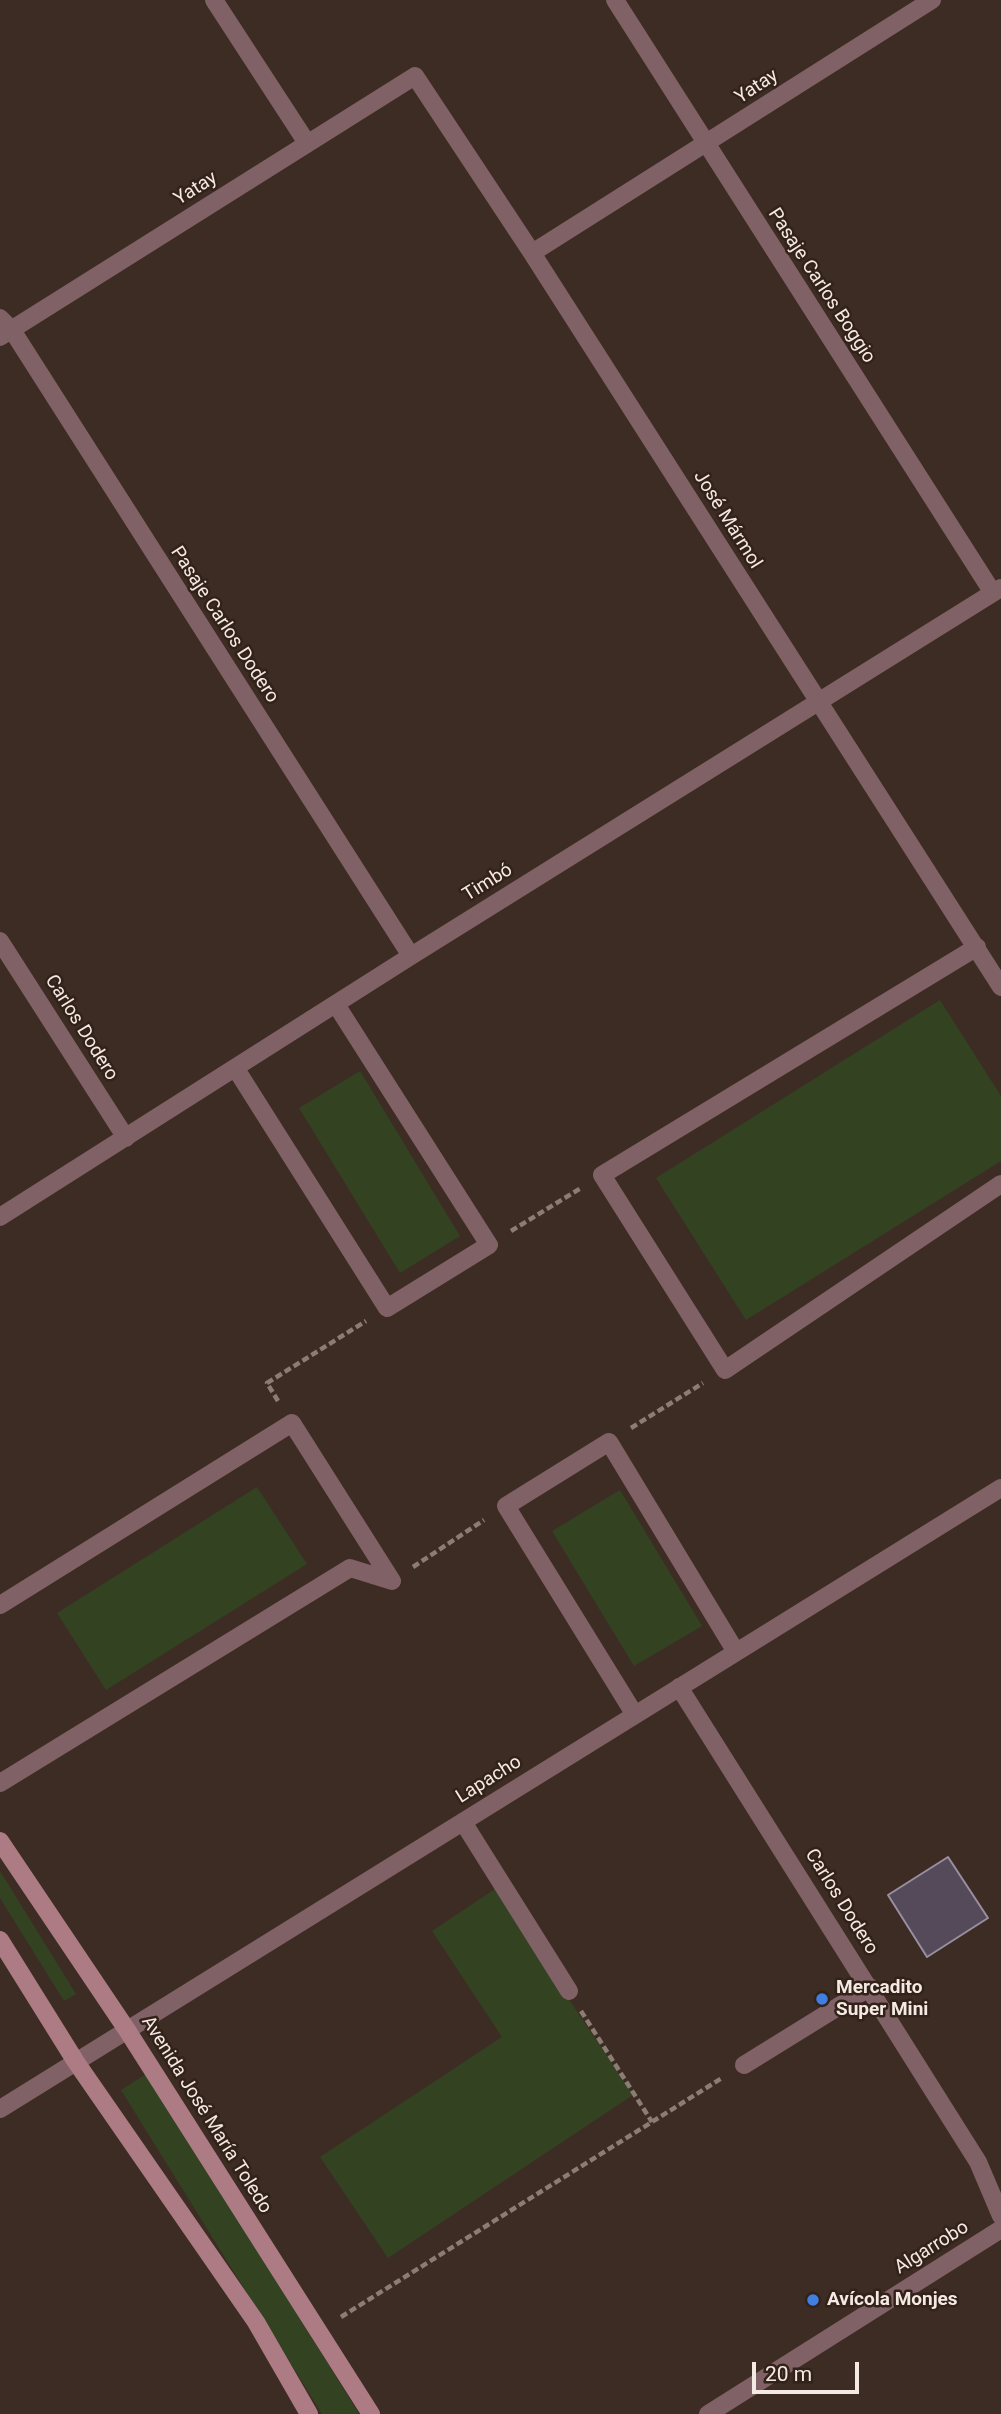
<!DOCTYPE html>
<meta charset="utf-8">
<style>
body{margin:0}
#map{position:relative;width:1001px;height:2414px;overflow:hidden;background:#3d2c23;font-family:Roboto,sans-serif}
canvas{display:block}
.scale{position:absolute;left:752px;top:2362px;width:107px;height:32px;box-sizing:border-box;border:4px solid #f5e9e3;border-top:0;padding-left:9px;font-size:21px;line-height:24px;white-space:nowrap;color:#f5e9e3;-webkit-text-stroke:5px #322219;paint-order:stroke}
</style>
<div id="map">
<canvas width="1001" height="2414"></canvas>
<div class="scale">20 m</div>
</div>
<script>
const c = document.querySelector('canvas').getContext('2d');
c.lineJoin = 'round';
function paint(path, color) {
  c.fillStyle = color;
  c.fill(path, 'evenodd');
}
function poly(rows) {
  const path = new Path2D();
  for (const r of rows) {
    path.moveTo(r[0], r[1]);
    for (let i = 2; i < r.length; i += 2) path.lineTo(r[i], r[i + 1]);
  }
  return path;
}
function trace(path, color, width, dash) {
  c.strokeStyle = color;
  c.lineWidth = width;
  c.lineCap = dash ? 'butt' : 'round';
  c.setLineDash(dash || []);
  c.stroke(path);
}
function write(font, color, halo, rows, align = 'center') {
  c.font = font + ' Roboto,sans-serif';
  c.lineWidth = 5;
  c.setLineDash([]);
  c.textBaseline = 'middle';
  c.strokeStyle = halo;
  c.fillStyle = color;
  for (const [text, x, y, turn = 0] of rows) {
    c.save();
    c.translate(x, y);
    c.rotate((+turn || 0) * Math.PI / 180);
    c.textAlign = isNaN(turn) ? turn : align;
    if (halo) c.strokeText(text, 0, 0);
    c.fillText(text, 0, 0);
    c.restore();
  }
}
const green = poly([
 [940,1000,1001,1096,1001,1161,746,1320,656,1178],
 [360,1071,460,1236,400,1273,299,1108],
 [257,1487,307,1564,106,1690,57,1613],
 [620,1490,702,1626,634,1666,552,1531],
 [0,1871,76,1994,64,2001,0,1898],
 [495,1889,633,2095,388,2258,320,2157,502,2037,432,1931],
 [148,2073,359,2414,322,2414,121,2090]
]);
const building = poly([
 [948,1857,988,1918,927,1957,888,1895,948,1857]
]);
const path = poly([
 [511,1231,581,1188],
 [278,1401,267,1383,366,1321],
 [631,1428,703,1383],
 [413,1567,484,1520],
 [581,2011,652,2122],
 [341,2317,722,2078]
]);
const service = poly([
 [463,1822,569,1991],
 [744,2065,870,1987]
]);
const minor = poly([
 [214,0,307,143],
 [615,0,993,593],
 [532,253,932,0],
 [0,318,12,330,411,956],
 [0,337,415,76,532,253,1001,987],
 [0,941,126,1138],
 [977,947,602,1175,725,1370,1001,1184],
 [236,1069,387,1308,489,1245,337,1006],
 [0,1217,411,956,1001,588],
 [0,1605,292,1423,392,1581,350,1568,0,1783],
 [679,1687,978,2162,1001,2216],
 [635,1715,506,1506,609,1442,736,1652],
 [0,2109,1001,1488]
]);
const tertiary = poly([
 [708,2414,1001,2229]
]);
const secondary = poly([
 [0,1841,127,2030,371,2414],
 [0,1940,76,2062,256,2322,309,2414]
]);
const markers = [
 [822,1999,7,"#3f7fe0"],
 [813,2300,7,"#3f7fe0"]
];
const streetNames = [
 ["Yatay",757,87,-33],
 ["Yatay",196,189,-32],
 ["Pasaje Carlos Boggio",821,286,57],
 ["José Mármol",727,520,58],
 ["Pasaje Carlos Dodero",224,625,57],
 ["Timbó",488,883,-32],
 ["Carlos Dodero",81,1028,58],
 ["Lapacho",489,1780,-32],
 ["Carlos Dodero",841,1902,58],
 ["Avenida José María Toledo",206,2115,58],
 ["Algarrobo",932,2248,-32]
];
const poiNames = [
 ["Mercadito",836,1988],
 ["Super Mini",836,2010],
 ["Avícola Monjes",827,2300]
];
paint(green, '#334322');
paint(building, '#544a5a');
trace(building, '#9a8ea1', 2);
trace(path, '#8b7d75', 4.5, [7, 3.5]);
trace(service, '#806165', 18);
trace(minor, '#806165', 18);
trace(tertiary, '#806165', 18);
trace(secondary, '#ad7b83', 18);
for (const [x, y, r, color] of markers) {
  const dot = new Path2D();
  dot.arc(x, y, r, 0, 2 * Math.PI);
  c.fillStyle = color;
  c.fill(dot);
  trace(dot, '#322219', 2.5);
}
write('19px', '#f5e9e3', '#322219', streetNames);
write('bold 19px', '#f5e9e3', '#322219', poiNames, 'left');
</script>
